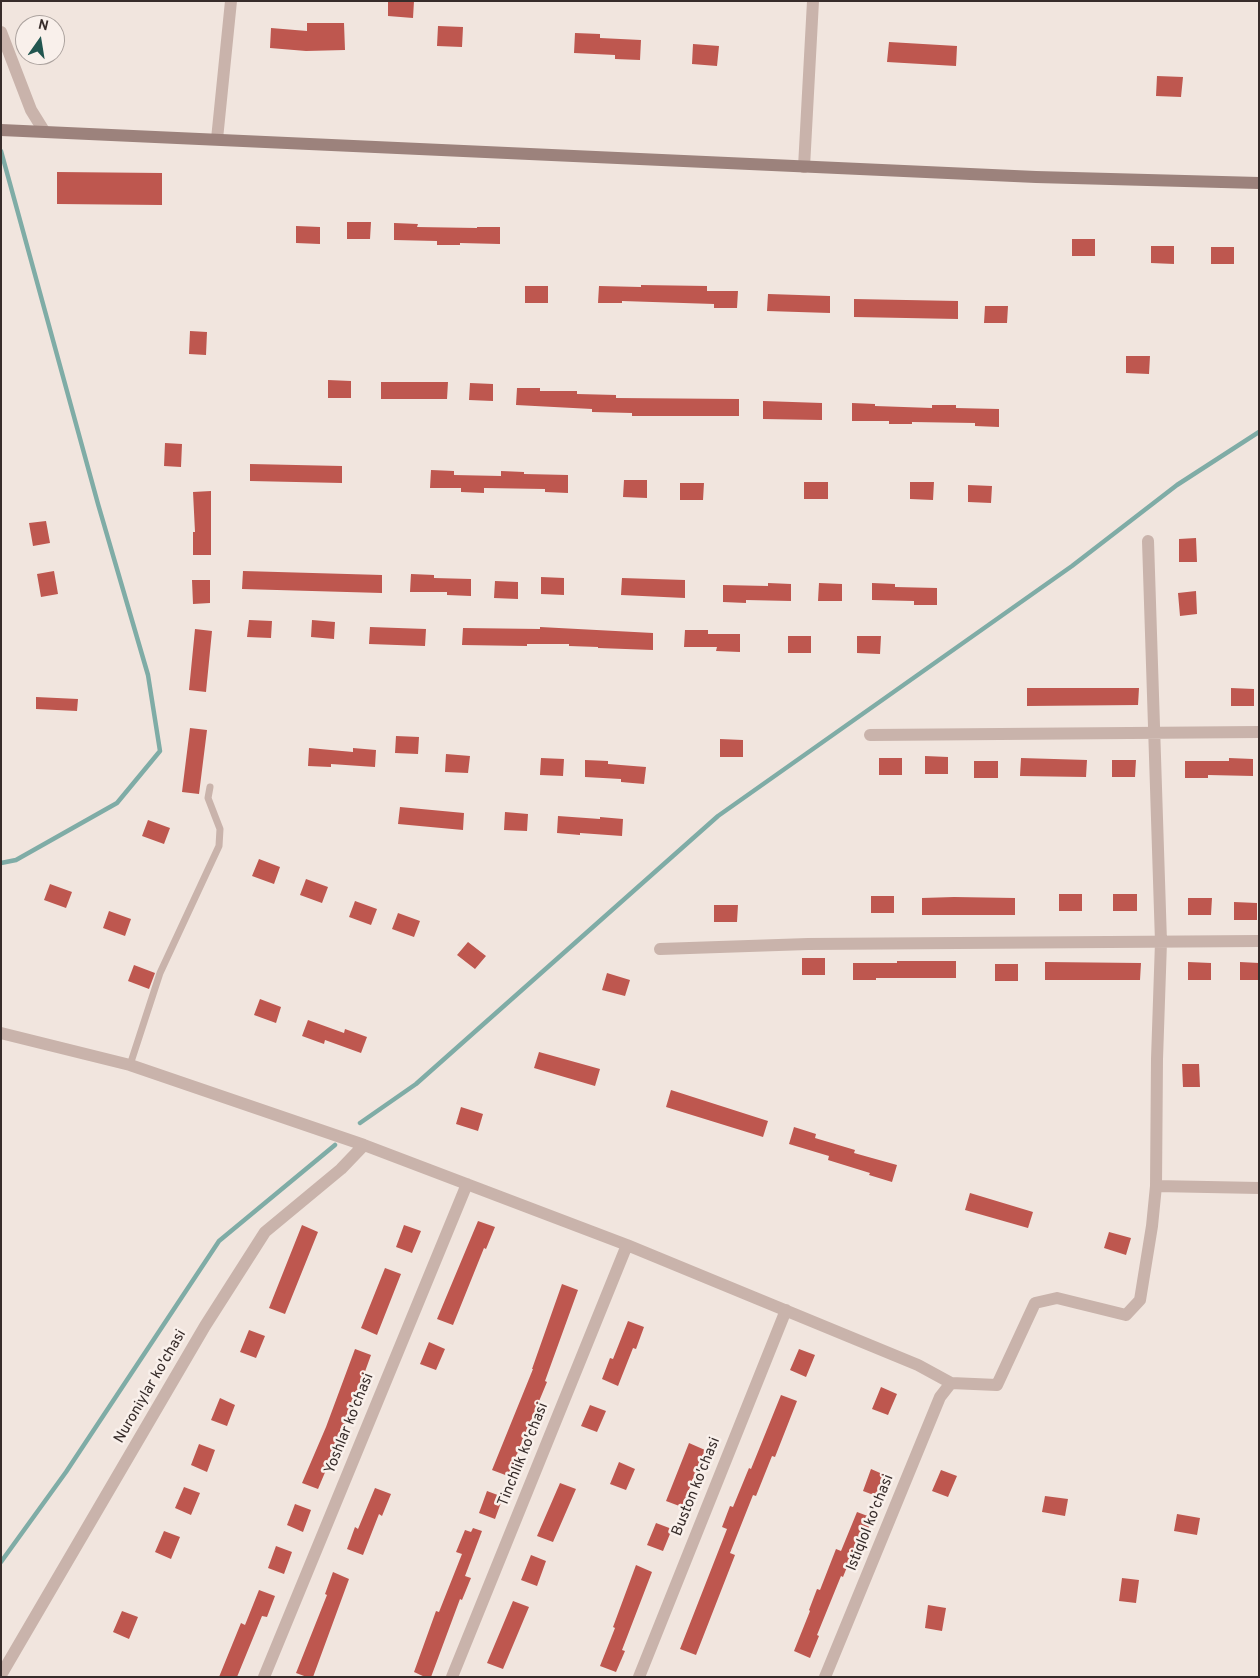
<!DOCTYPE html>
<style>
body{margin:0}
#map{position:relative;width:1260px;height:1678px;overflow:hidden;background:#f1e5de;font-family:Overpass,sans-serif}
canvas{display:block}
.frame{position:absolute;inset:0;border:2px solid #372c2a;pointer-events:none}
.north{position:absolute;left:15px;top:15px;width:50px;height:50px;box-sizing:border-box;background:#f9f0eb;border:1px solid #aba29e;border-radius:50%;rotate:13deg;font-size:14px;font-weight:700;line-height:20px;text-align:center;color:#372c2a}
.north::after{content:'';display:block;margin:auto;width:18px;height:22px;background:#225650;clip-path:polygon(50% 0,100% 100%,50% 72%,0 100%)}
</style>
<div id="map">
<canvas width="1260" height="1678"></canvas>
<div class="frame"></div>
<div class="north">N</div>
</div>
<script>
const c = document.querySelector('canvas').getContext('2d');
c.lineJoin = 'round';
function poly(rows) {
  const path = new Path2D();
  for (const r of rows) {
    path.moveTo(r[0], r[1]);
    for (let i = 2; i < r.length; i += 2) path.lineTo(r[i], r[i + 1]);
  }
  return path;
}
function trace(path, color, width, dash) {
  c.strokeStyle = color;
  c.lineWidth = width;
  c.lineCap = dash ? 'butt' : 'round';
  c.setLineDash(dash || []);
  c.stroke(path);
}
function paint(path, color) {
  c.fillStyle = color;
  c.fill(path, 'evenodd');
}
function write(font, color, halo, rows, align = 'center') {
  c.font = font + ' Overpass,sans-serif';
  c.lineWidth = 5;
  c.setLineDash([]);
  c.textBaseline = 'middle';
  c.strokeStyle = halo;
  c.fillStyle = color;
  for (const [text, x, y, turn = 0] of rows) {
    c.save();
    c.translate(x, y);
    c.rotate((+turn || 0) * Math.PI / 180);
    c.textAlign = isNaN(turn) ? turn : align;
    if (halo) c.strokeText(text, 0, 0);
    c.fillText(text, 0, 0);
    c.restore();
  }
}
const stream = poly([
 [1,151,98,504,148,675,160,751,117,803,16,860,1,863],
 [360,1123,416,1084,718,816,1072,566,1177,485,1259,432],
 [1,1562,66,1472,219,1241,335,1145]
]);
const building = poly([
 [388,1,414,1,413,18,388,16],
 [307,23,344,23,345,50,306,51,270,48,271,28,307,31],
 [438,26,463,27,462,47,437,46],
 [575,33,600,34,600,38,641,40,640,60,615,59,615,55,574,53],
 [889,42,957,46,956,66,887,62],
 [693,44,719,46,717,66,692,64],
 [1157,76,1183,77,1181,97,1156,96],
 [57,172,162,173,162,205,57,204],
 [347,222,371,222,370,239,347,239],
 [394,223,418,224,417,227,477,228,477,227,500,227,500,244,460,243,460,245,437,245,437,241,394,240],
 [296,226,320,227,320,244,296,243],
 [1072,239,1095,239,1095,256,1072,256],
 [1151,246,1174,246,1174,264,1151,263],
 [1211,247,1234,247,1234,264,1211,264],
 [641,285,707,286,707,291,738,291,737,308,714,308,714,304,622,301,622,303,598,303,599,286,641,287],
 [525,286,548,286,548,303,525,303],
 [768,294,830,296,830,313,767,311],
 [854,299,958,301,958,319,854,317],
 [985,306,1008,306,1007,323,984,323],
 [190,331,207,332,206,355,189,354],
 [1126,356,1150,356,1149,374,1126,373],
 [328,380,351,381,351,398,328,398],
 [381,382,448,382,447,399,381,399],
 [470,383,493,384,493,401,469,400],
 [517,388,540,388,540,391,577,391,577,394,616,395,616,398,739,399,739,416,632,416,632,413,592,412,592,409,516,405],
 [763,401,822,403,822,420,763,419],
 [852,403,875,404,875,406,932,408,932,405,956,405,956,408,999,409,999,427,975,426,975,423,912,422,912,424,889,424,889,421,852,421],
 [165,443,182,444,181,467,164,466],
 [250,464,342,466,342,483,250,481],
 [431,470,454,471,454,475,501,476,501,471,524,472,524,474,568,475,568,493,545,492,545,489,484,488,484,493,461,492,461,488,430,488],
 [624,480,647,480,647,498,623,497],
 [804,482,828,482,828,499,804,499],
 [910,482,934,482,933,500,910,499],
 [680,483,704,483,703,500,680,500],
 [968,485,992,486,991,503,968,502],
 [211,491,211,555,193,555,193,532,195,532,193,492],
 [46,521,50,543,33,546,29,523],
 [1196,538,1197,562,1179,562,1179,539],
 [54,571,58,594,41,597,37,574],
 [243,571,382,575,382,593,242,589],
 [411,574,434,575,434,578,471,579,471,596,447,595,447,592,410,592],
 [541,577,564,578,564,595,541,594],
 [622,578,685,580,685,598,621,595],
 [192,580,210,580,210,603,193,604],
 [495,581,518,582,518,599,494,598],
 [768,583,791,584,791,601,746,600,746,603,723,602,723,585,768,586],
 [819,583,842,584,842,601,818,601],
 [872,583,895,584,895,587,937,588,937,605,914,605,914,601,872,600],
 [1196,591,1197,614,1180,616,1178,593],
 [249,620,272,621,271,638,247,637],
 [312,620,335,622,334,639,311,637],
 [370,627,426,629,425,646,369,644],
 [540,627,653,633,653,650,598,648,598,647,569,646,569,644,527,644,527,646,462,645,463,628,540,629],
 [195,629,212,631,206,692,189,690],
 [685,630,708,630,708,634,740,634,740,652,716,651,717,647,684,647],
 [788,636,811,636,811,653,788,653],
 [857,636,881,636,880,654,857,653],
 [1027,688,1139,688,1138,705,1027,706],
 [1231,688,1254,689,1254,706,1231,706],
 [36,697,78,699,77,711,36,709],
 [190,728,207,730,199,794,182,792],
 [396,736,419,737,418,754,395,753],
 [720,739,743,740,743,757,720,757],
 [309,748,353,752,353,748,376,750,375,767,331,764,331,767,308,766],
 [446,754,470,756,468,773,445,772],
 [925,756,948,757,948,774,925,774],
 [541,758,564,759,563,776,540,775],
 [879,758,902,758,902,775,879,775],
 [1021,758,1087,760,1086,777,1020,776],
 [1229,758,1253,759,1253,776,1208,775,1208,778,1185,778,1185,761,1229,761],
 [585,760,608,761,608,764,646,767,644,784,621,782,621,779,585,777],
 [1112,760,1136,760,1135,777,1112,777],
 [974,761,998,761,998,778,974,778],
 [400,807,464,813,463,830,398,824],
 [505,812,528,814,527,831,504,830],
 [558,816,600,819,600,817,623,819,622,836,580,833,580,835,557,833],
 [148,820,170,828,164,844,142,836],
 [259,859,280,867,274,884,252,876],
 [306,879,328,887,322,903,300,895],
 [50,884,72,892,66,908,44,900],
 [1059,894,1082,894,1082,911,1059,911],
 [1113,894,1137,894,1137,911,1113,911],
 [871,896,894,896,894,913,871,913],
 [954,897,1015,898,1015,915,922,915,922,898],
 [1188,898,1212,898,1211,915,1188,915],
 [355,901,377,909,371,925,349,917],
 [1234,902,1257,903,1257,920,1234,920],
 [714,905,738,905,737,922,714,922],
 [109,911,131,919,125,936,103,928],
 [398,913,420,921,414,937,392,929],
 [468,942,486,956,475,969,457,955],
 [802,958,825,958,825,975,802,975],
 [897,961,956,961,956,978,876,978,876,980,853,980,853,963,897,963],
 [1045,962,1141,963,1140,980,1045,980],
 [1188,962,1211,963,1211,980,1188,980],
 [1240,962,1259,963,1259,980,1240,980],
 [995,964,1018,964,1018,981,995,981],
 [134,965,155,973,149,989,128,981],
 [607,973,630,980,625,996,602,990],
 [260,999,281,1007,276,1023,254,1015],
 [308,1020,344,1033,345,1029,367,1037,361,1053,325,1040,324,1044,302,1036],
 [539,1052,600,1069,595,1086,534,1068],
 [1182,1064,1199,1064,1200,1087,1183,1087],
 [671,1090,768,1121,763,1137,666,1107],
 [461,1107,483,1114,478,1131,456,1124],
 [794,1127,816,1134,815,1138,855,1150,854,1153,897,1165,892,1182,869,1175,870,1173,828,1160,829,1156,789,1144],
 [970,1193,1033,1212,1028,1228,965,1210],
 [478,1221,495,1227,486,1249,484,1248,453,1325,437,1319],
 [302,1225,318,1232,285,1314,269,1308],
 [404,1225,421,1231,412,1253,396,1247],
 [1109,1232,1131,1238,1126,1255,1104,1248],
 [385,1268,401,1274,377,1335,361,1328],
 [562,1284,578,1290,545,1381,547,1382,508,1476,492,1470,533,1369,532,1369],
 [628,1321,644,1327,636,1349,633,1348,618,1386,602,1379,610,1358,613,1359],
 [249,1330,265,1336,256,1358,240,1352],
 [429,1342,445,1349,436,1370,420,1364],
 [355,1349,371,1355,350,1413,318,1489,302,1483,326,1427],
 [799,1349,815,1355,806,1377,790,1370],
 [881,1387,897,1394,888,1415,872,1409],
 [781,1395,797,1401,775,1457,772,1456,756,1496,753,1495,730,1553,735,1555,696,1655,680,1649,727,1529,722,1527,730,1506,733,1507,749,1468,751,1469],
 [220,1398,235,1405,227,1426,211,1420],
 [590,1405,606,1411,597,1432,581,1426],
 [689,1443,705,1450,682,1507,666,1501],
 [199,1444,215,1450,207,1472,191,1465],
 [619,1462,635,1469,626,1490,610,1484],
 [871,1469,887,1476,879,1497,863,1491],
 [941,1470,957,1476,948,1497,932,1491],
 [560,1483,576,1489,553,1542,537,1536],
 [184,1487,200,1493,191,1515,175,1508],
 [375,1488,391,1494,382,1516,379,1514,363,1555,347,1549,355,1527,358,1529],
 [487,1491,503,1497,495,1519,479,1513],
 [1045,1496,1068,1499,1065,1516,1042,1512],
 [295,1504,311,1510,303,1532,287,1525],
 [857,1512,873,1518,864,1539,859,1537,843,1577,841,1576,817,1635,819,1636,810,1658,794,1651,810,1611,809,1610,817,1589,820,1590,836,1549,841,1551],
 [1177,1514,1200,1518,1197,1535,1174,1531],
 [656,1523,672,1529,663,1551,647,1545],
 [473,1528,482,1531,465,1576,471,1578,462,1600,460,1599,431,1677,425,1677,414,1672,436,1611,439,1612,462,1554,456,1552,465,1530,471,1532],
 [164,1531,180,1537,171,1559,155,1552],
 [276,1546,292,1552,284,1574,268,1568],
 [531,1555,546,1561,537,1586,521,1580],
 [636,1565,652,1572,622,1650,625,1651,616,1672,600,1666,615,1628,613,1627],
 [333,1572,349,1579,313,1677,307,1677,296,1673,327,1595,325,1594],
 [1122,1578,1139,1580,1136,1603,1119,1601],
 [259,1590,275,1596,267,1617,262,1616,237,1677,219,1677,241,1623,245,1625],
 [513,1601,529,1607,503,1669,487,1663],
 [928,1605,946,1608,942,1631,925,1628],
 [122,1611,138,1617,129,1639,113,1632]
]);
const lane = poly([
 [130,1065,160,973,219,846,220,829,208,798,210,787]
]);
const street = poly([
 [1,32,31,110,44,131],
 [217,139,231,1],
 [804,167,813,1],
 [870,735,1259,732],
 [660,949,808,944,1259,941],
 [1,1033,130,1065,364,1145,627,1245,918,1365,951,1383,997,1385,1035,1303,1057,1298,1126,1315,1140,1300,1152,1226,1156,1186,1157,1059,1161,942,1148,541],
 [1156,1186,1259,1188],
 [1,1675,205,1326,265,1232,341,1169,364,1145],
 [264,1677,467,1184],
 [452,1677,627,1245],
 [639,1677,786,1310],
 [825,1677,940,1397,951,1383]
]);
const secondary = poly([
 [1,130,1036,177,1259,183]
]);
const streetNames = [
 ["Nuroniylar ko'chasi",151,1387,-60],
 ["Yoshlar ko'chasi",350,1424,-68],
 ["Tinchlik ko'chasi",524,1455,-68],
 ["Buston ko'chasi",697,1487,-68],
 ["Istiqlol ko'chasi",871,1523,-68]
];
trace(stream, '#7faca6', 4.5);
paint(building, '#be574f');
trace(lane, '#c9b3ab', 7);
trace(street, '#c9b3ab', 12);
trace(secondary, '#9c827c', 12);
write('15px', '#372c2a', '#f9f0eb', streetNames);
</script>
